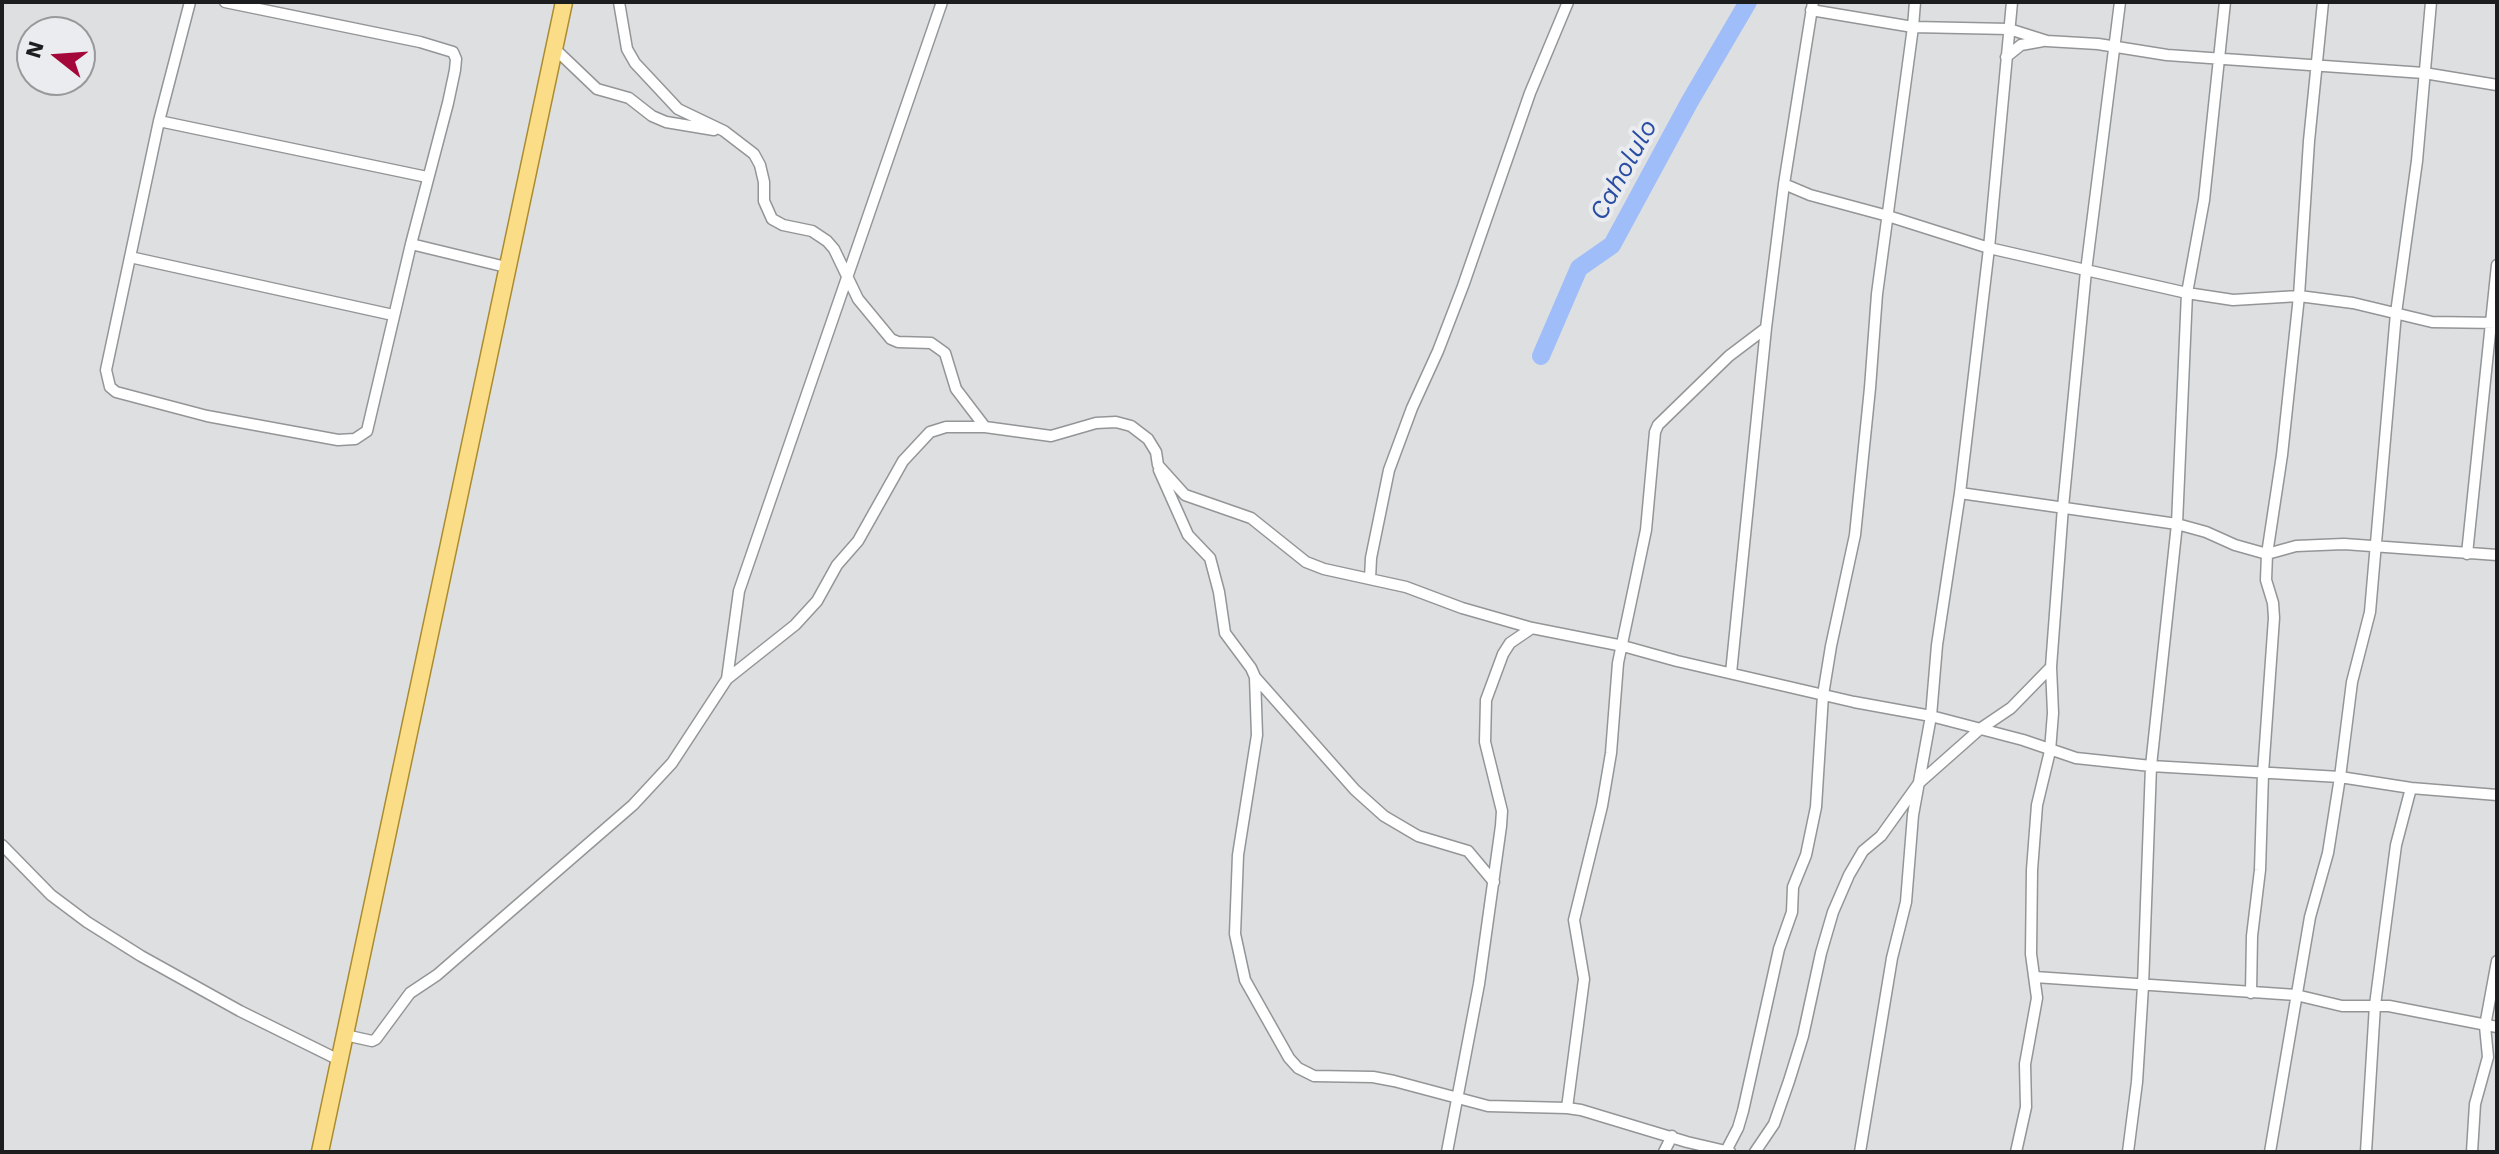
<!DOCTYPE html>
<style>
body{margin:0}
#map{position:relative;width:2499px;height:1154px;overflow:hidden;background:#dddfe1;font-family:"Work Sans",sans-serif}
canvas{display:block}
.frame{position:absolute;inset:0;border:4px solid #1c1d1e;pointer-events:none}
.north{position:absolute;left:16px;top:16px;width:80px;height:80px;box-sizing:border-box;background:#ebecef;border:2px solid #98999b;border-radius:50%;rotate:287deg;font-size:22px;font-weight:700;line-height:32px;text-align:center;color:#1c1d1e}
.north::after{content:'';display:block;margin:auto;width:28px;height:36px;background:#a4083b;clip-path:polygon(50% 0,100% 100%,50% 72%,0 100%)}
</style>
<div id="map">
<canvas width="2499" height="1154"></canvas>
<div class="frame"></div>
<div class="north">N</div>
</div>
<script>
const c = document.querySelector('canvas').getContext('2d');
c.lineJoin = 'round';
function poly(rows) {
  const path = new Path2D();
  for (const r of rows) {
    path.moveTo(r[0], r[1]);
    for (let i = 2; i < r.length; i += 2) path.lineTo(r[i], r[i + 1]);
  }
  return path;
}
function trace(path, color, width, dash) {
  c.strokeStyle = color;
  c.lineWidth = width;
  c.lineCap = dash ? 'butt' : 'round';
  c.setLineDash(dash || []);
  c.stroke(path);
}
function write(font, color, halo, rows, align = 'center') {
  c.font = font + ' "Work Sans",sans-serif';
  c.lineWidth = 8;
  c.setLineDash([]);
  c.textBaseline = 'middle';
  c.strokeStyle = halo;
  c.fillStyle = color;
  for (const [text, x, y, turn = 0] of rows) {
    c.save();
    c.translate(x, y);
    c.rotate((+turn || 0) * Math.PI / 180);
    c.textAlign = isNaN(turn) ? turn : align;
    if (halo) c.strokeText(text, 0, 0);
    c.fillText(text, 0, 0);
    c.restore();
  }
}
const river = poly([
 [1541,356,1579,268,1612,245,1690,101,1748,2]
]);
const street = poly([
 [190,2,159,121,106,370,110,387,116,392,207,416,338,440,355,439,367,431,411,244,506,267],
 [225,2,420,42,453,52,456,59,455,70,448,103,411,244],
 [619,2,627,49,635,63,678,109,724,131,754,154,760,165,764,182,764,201,772,219,783,225,812,231,827,241,834,249,858,299,891,339,898,342,931,343,945,353,956,389,985,427],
 [2225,2,2204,200,2187,293,2233,300,2299,296,2353,303,2432,322,2497,323],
 [2431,2,2417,161,2396,313,2370,612,2352,682,2340,777,2411,788,2497,795],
 [1811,10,1913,27,2009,29,2047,41,2098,44,2167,55,2424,73,2497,85],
 [554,48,597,89,629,98,652,116,666,122,714,130],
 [2006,57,2021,45,2043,41],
 [159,121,427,177],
 [1784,184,1810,195,1888,216,1989,248,2187,293,2177,524,2206,532,2235,545,2267,554,2296,546,2344,544,2497,555],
 [130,257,393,315],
 [1159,470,1188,535,1210,558,1219,592,1225,633,1251,668,1255,677,1257,735,1238,855,1235,934,1245,980,1289,1058,1298,1068,1314,1076,1373,1077,1394,1081,1488,1106,1567,1108],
 [1960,493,2177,524,2151,766,2143,986,2137,1082,2128,1152],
 [2467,554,2497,265],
 [1370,579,1371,558,1389,470,1412,408,1438,351,1463,286,1530,93,1568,2],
 [1731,673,1766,328,1784,184,1813,2],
 [1255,677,1355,790,1384,816,1418,836,1468,851,1494,882],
 [727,679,739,591,942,2],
 [2,845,51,895,87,922,141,956,240,1011,339,1060],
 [2035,977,2296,995,2342,1006,2389,1006,2497,1027],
 [2251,993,2252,936,2260,870,2263,773,2274,618,2273,603,2266,580,2267,554,2282,455,2299,296,2309,141,2323,2],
 [345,1035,372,1041,376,1039,410,993,437,975,633,805,672,763,727,679,795,625,817,601,837,565,858,541,903,461,930,432,946,427,985,427,1051,436,1096,423,1116,422,1131,426,1148,439,1156,452,1158,465,1185,495,1251,518,1306,562,1324,569,1406,587,1462,608,1532,628,1623,646,1677,661,1854,702,1931,716,2023,740,2076,758,2151,766,2340,777,2328,853,2310,917,2270,1152],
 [1726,1151,1738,1128,1743,1111,1779,949,1792,912,1793,887,1806,855,1816,807,1823,695,1831,646,1855,535,1870,388,1877,294,1913,27,1915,2],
 [1447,1152,1479,984,1501,826,1502,811,1485,742,1486,700,1503,654,1510,643,1532,628],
 [1664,1152,1672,1136],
 [1730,1152,1687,1142,1581,1110,1567,1108,1584,979,1574,920,1602,806,1611,753,1618,663,1646,530,1655,432,1658,425,1729,356,1766,328],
 [1755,1152,1774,1124,1789,1081,1803,1036,1821,953,1833,912,1849,875,1863,851,1881,836,1919,783,1980,729,2011,708,2051,667],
 [1860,1152,1892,958,1906,902,1913,815,1931,716,1937,645,1960,493,1989,248,2012,2],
 [2016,1152,2026,1107,2025,1064,2037,998,2031,954,2032,870,2037,805,2050,751,2053,713,2051,667,2063,507,2086,271,2120,2],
 [2366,1152,2375,1005,2396,845,2411,788],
 [2472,1152,2475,1104,2488,1057,2485,1026,2497,961]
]);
const primary = poly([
 [320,1152,564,2]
]);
const waterNames = [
 ["Caholulo",1624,170,-61]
];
trace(river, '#9fbdf8', 18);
trace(street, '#939597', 13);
trace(primary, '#ab8b2f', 19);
trace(street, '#fff', 10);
trace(primary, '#fbdd88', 16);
write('italic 26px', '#284da2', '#ebecef', waterNames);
</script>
